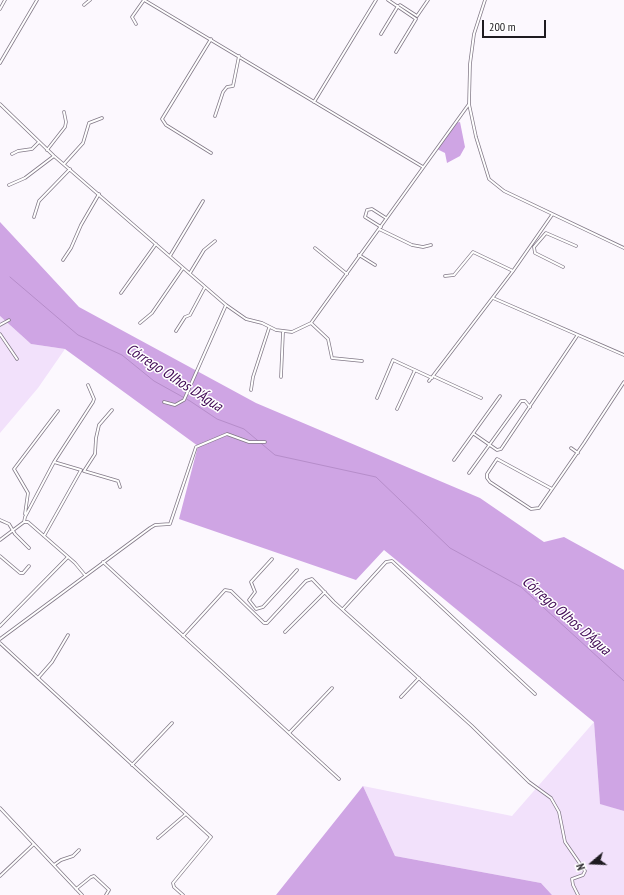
<!DOCTYPE html>
<meta charset="utf-8">
<style>
body{margin:0}
#map{position:relative;width:624px;height:895px;overflow:hidden;background:#fcf8fe;font-family:"PT Sans Narrow",sans-serif}
canvas{display:block}
.north{position:absolute;left:572px;top:843px;width:40px;height:40px;-webkit-text-stroke:3px #fff;paint-order:stroke;rotate:251deg;font-size:11px;font-weight:700;line-height:16px;text-align:center;color:#1e1b20}
.north::after{content:'';display:block;margin:auto;width:14px;height:18px;background:#1e1b20;clip-path:polygon(50% 0,100% 100%,50% 72%,0 100%)}
.scale{position:absolute;left:482px;top:20px;width:64px;height:18px;box-sizing:border-box;border:2px solid #1e1b20;border-top:0;padding-left:5px;font-size:12px;line-height:14px;white-space:nowrap;color:#1e1b20;-webkit-text-stroke:3px #fff;paint-order:stroke}
</style>
<div id="map">
<canvas width="624" height="895"></canvas>
<div class="north">N</div>
<div class="scale">200 m</div>
</div>
<script>
const c = document.querySelector('canvas').getContext('2d');
c.lineJoin = 'round';
function paint(path, color) {
  c.fillStyle = color;
  c.fill(path, 'evenodd');
}
function poly(rows) {
  const path = new Path2D();
  for (const r of rows) {
    path.moveTo(r[0], r[1]);
    for (let i = 2; i < r.length; i += 2) path.lineTo(r[i], r[i + 1]);
  }
  return path;
}
function trace(path, color, width, dash) {
  c.strokeStyle = color;
  c.lineWidth = width;
  c.lineCap = dash ? 'butt' : 'round';
  c.setLineDash(dash || []);
  c.stroke(path);
}
function write(font, color, halo, rows, align = 'center') {
  c.font = font + ' "PT Sans Narrow",sans-serif';
  c.lineWidth = 3;
  c.setLineDash([]);
  c.textBaseline = 'middle';
  c.strokeStyle = halo;
  c.fillStyle = color;
  for (const [text, x, y, turn = 0] of rows) {
    c.save();
    c.translate(x, y);
    c.rotate((+turn || 0) * Math.PI / 180);
    c.textAlign = isNaN(turn) ? turn : align;
    if (halo) c.strokeText(text, 0, 0);
    c.fillText(text, 0, 0);
    c.restore();
  }
}
const green = poly([
 [0,316,31,344,65,349,38,388,0,433],
 [594,722,600,803,624,811,624,895,552,895,541,883,395,856,363,786,512,816]
]);
const forest = poly([
 [460,122,465,147,460,156,447,163,445,153,437,149,455,123],
 [0,222,79,307,256,403,480,498,544,542,564,537,624,570,624,811,600,804,594,722,384,550,356,580,179,519,198,446,65,349,31,344,0,316],
 [363,786,395,856,541,883,552,895,276,895]
]);
const stream = poly([
 [10,277,78,335,122,355,154,381,190,401,217,419,244,429,275,455,376,477,450,548,521,587,624,681]
]);
const minor = poly([
 [144,0,423,167],
 [388,0,416,19,396,52],
 [485,0,474,34,470,64,469,104,476,137,489,179,504,191,624,248],
 [84,5,90,0],
 [400,5,417,16,428,0],
 [0,9,5,0],
 [136,24,132,17,144,0],
 [381,34,398,6],
 [0,63,37,0],
 [314,102,376,0],
 [0,104,54,156,226,305,246,319,262,323,276,330,292,332,311,323,469,104],
 [215,116,223,92,227,87,233,86,239,56],
 [47,150,65,127,66,122,64,112],
 [211,153,166,125,162,119,211,39],
 [12,154,18,151,32,149,39,142],
 [64,164,83,143,89,123,102,118],
 [9,185,25,178,54,156],
 [34,217,39,201,70,169],
 [381,227,365,217,367,210,372,209,386,218],
 [379,229,412,245,423,247,431,245],
 [315,248,347,274],
 [359,255,375,265],
 [170,256,203,201],
 [63,260,71,248,81,225,99,194],
 [563,267,535,253,534,247,546,233,576,246],
 [190,273,204,250,215,241],
 [445,276,454,275,473,252,513,271],
 [121,293,156,244],
 [493,298,624,355],
 [140,323,152,313,183,268],
 [311,323,328,339,332,358,362,361],
 [0,325,9,320],
 [176,331,185,317,190,315,205,287],
 [0,334,17,359],
 [433,376,481,398],
 [281,377,283,332],
 [429,381,513,271,552,215],
 [251,390,253,377,269,328],
 [377,398,393,360,432,378],
 [164,402,175,405,184,400,226,305],
 [397,409,415,370],
 [474,434,497,450,501,449,577,336],
 [571,448,578,453],
 [454,460,500,396],
 [84,471,95,454,96,438,99,425,112,410],
 [84,471,118,481,120,487],
 [469,473,521,401,525,401,530,407],
 [552,489,497,459,487,474,487,478,490,482,531,509,539,508,584,443,624,382],
 [25,514,28,493,14,469,58,411],
 [0,520,9,524,15,534,29,548],
 [24,522,25,517,54,462,93,402,94,399,88,385],
 [44,536,81,470,54,462],
 [0,540,24,522,28,522,75,563,85,575],
 [0,556,20,573,23,573,29,566],
 [272,559,251,582,255,592,249,600,256,609,263,607,297,570],
 [103,562,339,779],
 [343,609,386,562,392,561,535,694],
 [0,626,68,557],
 [285,632,325,592],
 [183,636,225,590,231,591,264,623,267,623,306,581,312,579,334,602,472,726,529,782,551,798,559,812,565,842,585,871,583,875,572,879,573,885,578,895],
 [0,639,150,528,155,525,170,524,196,447,227,434,249,442,265,442],
 [0,643,211,837,173,883,174,887,183,895],
 [38,678,52,662,68,635],
 [401,697,419,678],
 [289,733,332,688],
 [132,765,172,723],
 [0,808,82,895],
 [158,838,186,814],
 [54,865,61,860,73,856,79,850],
 [0,876,34,844],
 [76,889,91,877,94,876,109,890,106,895]
]);
const waterNames = [
 ["Córrego Olhos D'Água",174,378,33],
 ["Córrego Olhos D'Água",566,616,41]
];
paint(green, '#f2e1fb');
paint(forest, '#cfa5e4');
trace(stream, '#b68dca', 1);
trace(minor, '#827987', 3.5);
trace(minor, '#fff', 2);
write('italic 15px', '#410955', '#fff', waterNames);
</script>
